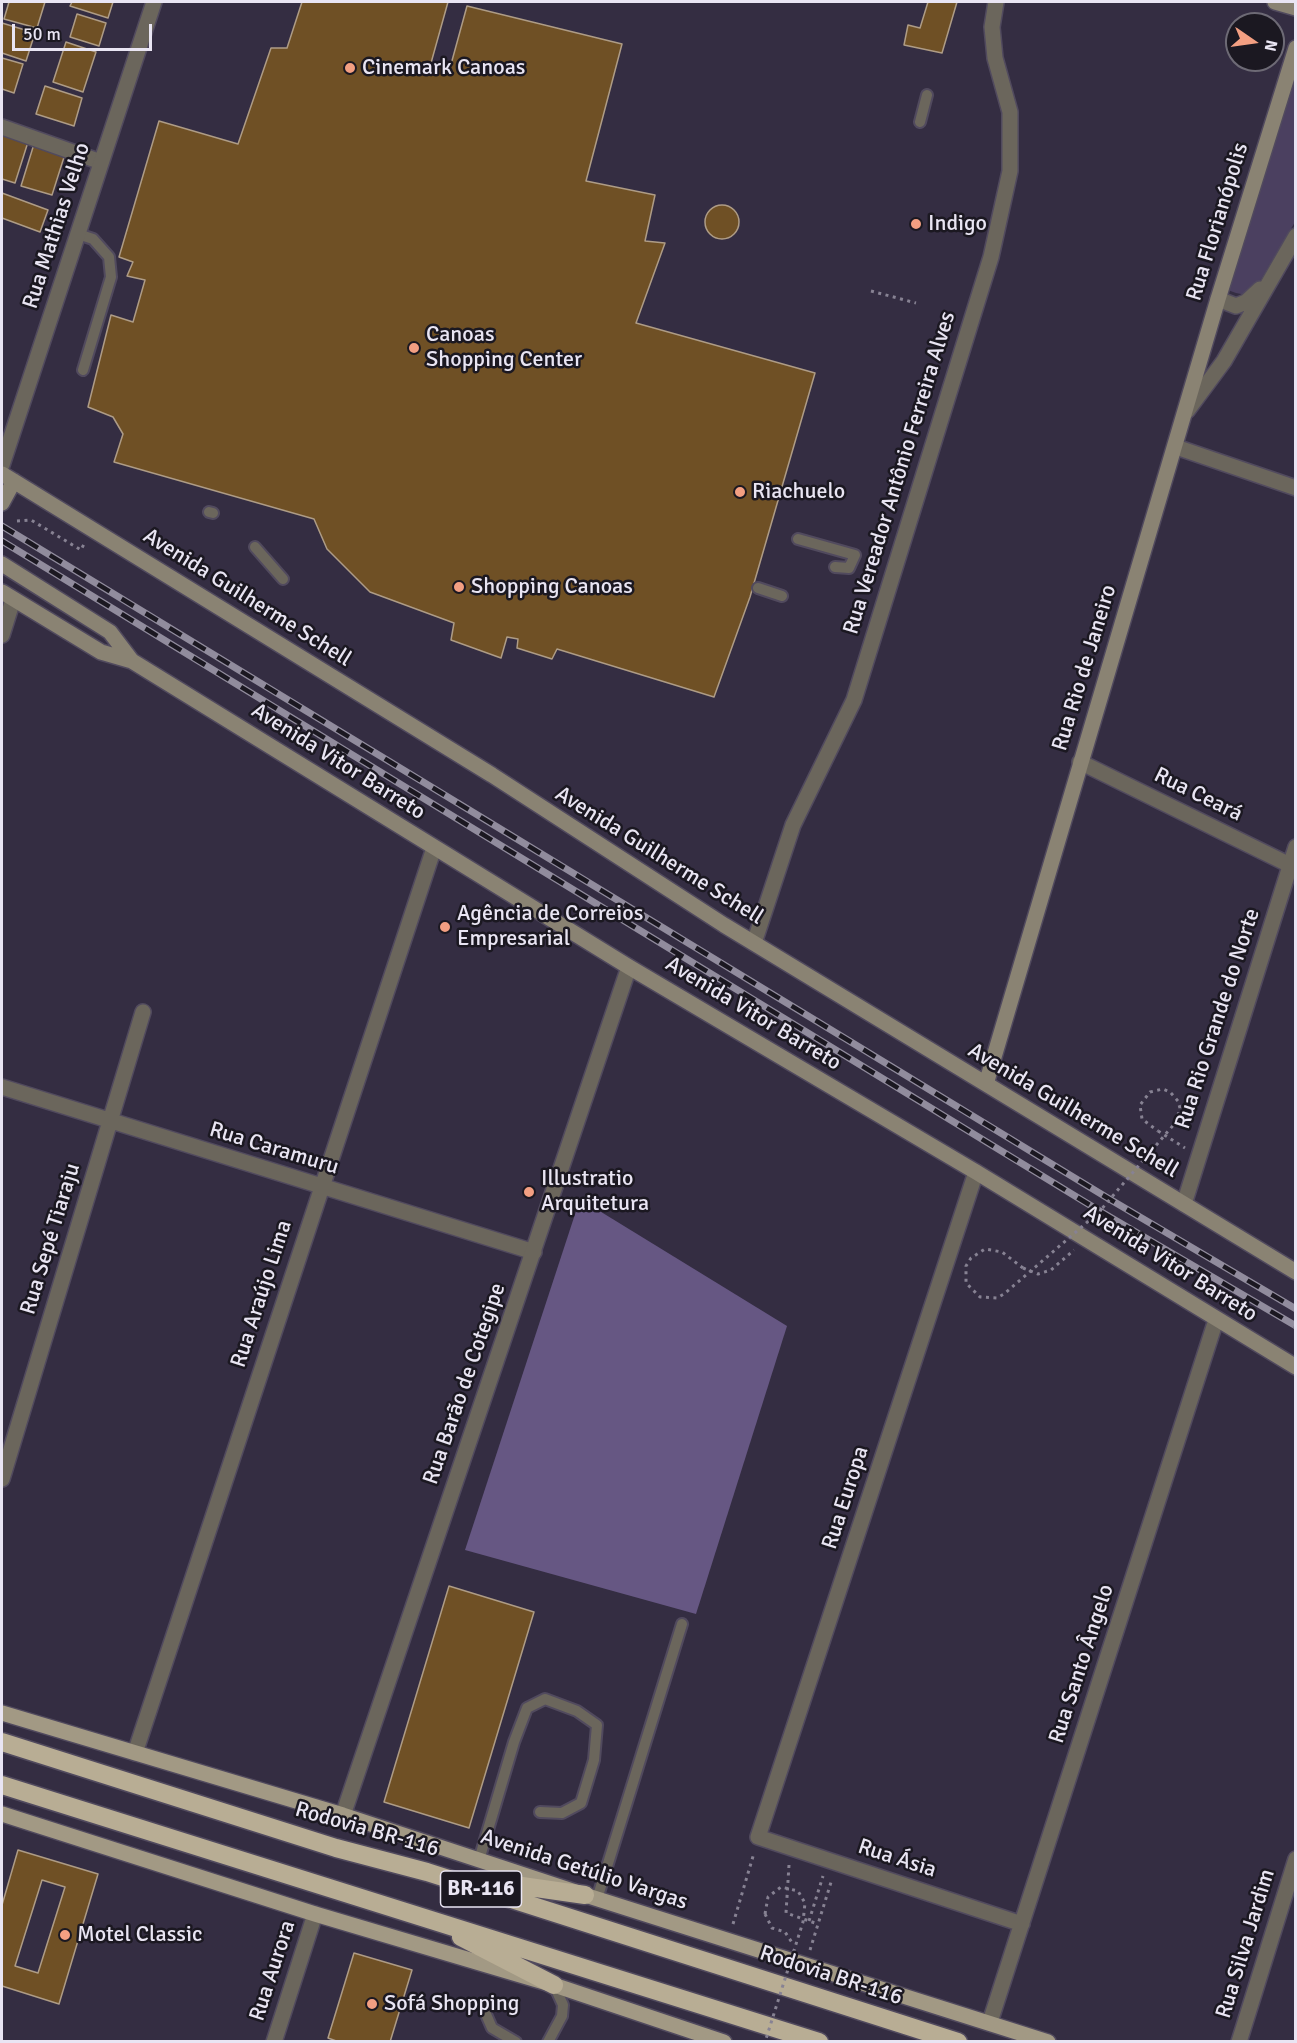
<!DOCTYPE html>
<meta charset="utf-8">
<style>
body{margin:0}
#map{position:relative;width:1297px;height:2043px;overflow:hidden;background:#342d42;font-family:Signika,sans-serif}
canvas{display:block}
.frame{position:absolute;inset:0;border:3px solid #e9e5f3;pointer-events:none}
.north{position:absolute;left:1225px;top:12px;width:60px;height:60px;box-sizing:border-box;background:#1b1821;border:2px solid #6d6a75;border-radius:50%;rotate:103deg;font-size:16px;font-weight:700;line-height:24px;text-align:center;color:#e9e5f3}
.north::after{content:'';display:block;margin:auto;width:21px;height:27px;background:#f39f82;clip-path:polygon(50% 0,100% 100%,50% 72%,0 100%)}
.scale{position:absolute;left:12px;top:24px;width:140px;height:27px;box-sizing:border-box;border:3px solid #e9e5f3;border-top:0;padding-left:8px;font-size:18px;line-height:21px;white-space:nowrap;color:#e9e5f3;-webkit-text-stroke:4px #1b1821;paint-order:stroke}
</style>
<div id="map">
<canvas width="1297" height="2043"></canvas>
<div class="frame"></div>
<div class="north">N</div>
<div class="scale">50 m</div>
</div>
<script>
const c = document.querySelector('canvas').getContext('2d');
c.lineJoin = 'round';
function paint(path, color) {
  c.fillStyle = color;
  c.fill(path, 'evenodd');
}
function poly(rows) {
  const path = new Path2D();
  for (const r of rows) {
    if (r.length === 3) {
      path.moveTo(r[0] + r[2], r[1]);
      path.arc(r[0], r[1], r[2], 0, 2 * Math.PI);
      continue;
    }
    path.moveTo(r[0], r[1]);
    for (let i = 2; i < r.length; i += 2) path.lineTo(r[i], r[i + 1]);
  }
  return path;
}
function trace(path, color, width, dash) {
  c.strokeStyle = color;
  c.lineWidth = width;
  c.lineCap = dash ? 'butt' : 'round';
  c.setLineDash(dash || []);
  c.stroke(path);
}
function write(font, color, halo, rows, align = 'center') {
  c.font = font + ' Signika,sans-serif';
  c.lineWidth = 5;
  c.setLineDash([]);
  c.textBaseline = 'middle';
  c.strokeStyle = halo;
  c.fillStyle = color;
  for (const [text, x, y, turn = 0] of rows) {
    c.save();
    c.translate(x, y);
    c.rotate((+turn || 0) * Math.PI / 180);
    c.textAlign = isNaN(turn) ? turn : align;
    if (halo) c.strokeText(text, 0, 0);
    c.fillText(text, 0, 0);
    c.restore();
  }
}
const green = poly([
 [1295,80,1295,222,1251,296,1236,293,1225,289]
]);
const forest = poly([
 [580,1199,787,1326,696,1614,465,1550]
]);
const building = poly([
 [9,2,45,2,37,28,4,19,9,2],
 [72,2,113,2,108,18,70,6,72,2],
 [302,2,448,2,431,63,450,68,467,6,622,44,586,181,655,195,645,241,665,243,636,323,815,373,750,597,714,697,557,649,552,659,517,648,518,639,507,637,501,658,451,640,454,623,370,592,327,549,314,519,114,462,123,434,113,417,88,407,111,315,133,322,145,280,127,276,133,262,119,257,159,121,238,144,271,48,287,48,302,2],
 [928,2,957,2,942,53,904,45,908,25,920,28,928,2],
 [77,14,106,23,99,46,70,37,77,14],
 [2,23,35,33,26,61,2,53,2,23],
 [66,42,96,52,83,92,53,82,66,42],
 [2,58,23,64,14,93,2,89,2,58],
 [45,86,82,98,74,126,36,114,45,86],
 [2,134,28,142,15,183,2,179,2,134],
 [34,144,65,154,52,195,21,186,34,144],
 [2,193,48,210,40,232,2,218,2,193],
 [722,222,17],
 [449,1586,534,1612,469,1828,384,1802,449,1586],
 [18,1850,98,1874,59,2004,2,1986,2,1905,18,1850],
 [42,1880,65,1887,38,1973,15,1966,42,1880],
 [354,1953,412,1970,390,2042,339,2042,328,2038,354,1953]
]);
const path = poly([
 [871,291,916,303],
 [17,521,31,520,81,550,84,544],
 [1158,1131,1185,1148],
 [1023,1268,1038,1274,1051,1270,1074,1250],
 [789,1865,786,1913,818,1924],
 [765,1914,772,1928,785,1932,793,1944],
 [809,1921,823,1876],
 [733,1924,754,1853],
 [810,1950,832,1879]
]);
const service = poly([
 [920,122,927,95],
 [78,234,93,239,109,257,111,277,83,370],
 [209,512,213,513],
 [798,539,855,555,849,568,835,567],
 [255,547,283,579],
 [758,588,782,596],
 [479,1860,514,1742,527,1708,545,1699,577,1711,597,1725,594,1760,581,1803,562,1813,540,1812],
 [597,1899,682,1624],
 [485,2012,492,2028,516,2042],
 [548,2042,562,2016,563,2005,554,1985]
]);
const minor = poly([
 [2,127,101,162],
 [1176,447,1296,488],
 [2,635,13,600],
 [1080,762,1296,868],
 [2,1087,534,1252],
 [976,1172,758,1837,1022,1924],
 [1184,1204,1296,847],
 [2,1479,143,1012],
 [135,1753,434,848],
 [990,2022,1216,1320],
 [1239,2042,1296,1859]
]);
const tertiary = poly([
 [1218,299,1236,306,1246,302,1260,289],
 [1187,411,1224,361,1296,236],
 [2,465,154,2],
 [754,943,793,825,854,700,991,257,1010,171,1010,112,995,58,992,27,996,2],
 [343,1815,629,967],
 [274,2042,315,1914]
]);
const secondary = poly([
 [1275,2,1296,8],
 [2,474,492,775,724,925,1296,1272],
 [2,503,14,481],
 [2,564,110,632,132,661],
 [2,592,101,652,132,661,629,967,976,1172,1296,1367],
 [986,1084,1218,299,1296,48]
]);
const primary = poly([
 [2,1713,343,1815,585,1895,1048,2042],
 [2,1814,315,1914,554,1985,724,2042]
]);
const motorway = poly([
 [2,1742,336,1848,427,1872,958,2042],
 [2,1785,819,2042],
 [480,1880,585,1895],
 [461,1937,554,1985]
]);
const rail = poly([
 [2,526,1106,1197,1296,1309],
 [2,541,1098,1210,1296,1326]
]);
const pathBridge = poly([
 [1023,1268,1002,1252,985,1249,971,1258,966,1266,966,1283,980,1297,997,1298,1004,1294,1099,1212,1176,1122,1180,1108,1178,1101,1170,1092,1163,1089,1150,1092,1140,1105,1142,1119,1158,1131],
 [765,1914,768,1897,781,1887,798,1891,805,1903,803,1922,765,2042]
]);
const markers = [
 [350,68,6,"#f39f82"],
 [916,224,6,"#f39f82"],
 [414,348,6,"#f39f82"],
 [740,492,6,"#f39f82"],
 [459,587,6,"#f39f82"],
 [445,927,6,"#f39f82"],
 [529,1192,6,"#f39f82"],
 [65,1935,6,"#f39f82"],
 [372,2004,6,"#f39f82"]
];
const shields = [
 [481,1889,81]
];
const shieldNames = [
 ["BR-116",481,1889]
];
const poiNames = [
 ["Cinemark Canoas",362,68],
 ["Indigo",928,224],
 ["Canoas",426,335],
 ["Shopping Center",426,360],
 ["Riachuelo",752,492],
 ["Shopping Canoas",471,587],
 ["Agência de Correios",457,914],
 ["Empresarial",457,939],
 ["Illustratio",541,1179],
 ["Arquitetura",541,1204],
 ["Motel Classic",77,1935],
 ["Sofá Shopping",384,2004]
];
const streetNames = [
 ["Rua Florianópolis",1218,222,-73],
 ["Rua Mathias Velho",57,226,-72],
 ["Rua Vereador Antônio Ferreira Alves",900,473,-73],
 ["Avenida Guilherme Schell",247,598,32],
 ["Rua Rio de Janeiro",1085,668,-73],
 ["Avenida Vitor Barreto",338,762,32],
 ["Rua Ceará",1198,795,26],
 ["Avenida Guilherme Schell",659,856,32],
 ["Avenida Vitor Barreto",753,1014,31],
 ["Rua Rio Grande do Norte",1218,1019,-72],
 ["Avenida Guilherme Schell",1073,1111,31],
 ["Rua Caramuru",274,1149,17],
 ["Rua Sepé Tiaraju",51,1239,-73],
 ["Avenida Vitor Barreto",1170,1264,32],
 ["Rua Araújo Lima",262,1294,-72],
 ["Rua Barão de Cotegipe",465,1384,-71],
 ["Rua Europa",846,1498,-72],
 ["Rua Santo Ângelo",1082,1664,-72],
 ["Rodovia BR-116",367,1830,16],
 ["Rua Ásia",897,1859,18],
 ["Avenida Getúlio Vargas",584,1870,18],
 ["Rua Silva Jardim",1246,1944,-73],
 ["Rua Aurora",273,1971,-72],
 ["Rodovia BR-116",831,1976,18]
];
paint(green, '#4b4060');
paint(forest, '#665783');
paint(building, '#6f5025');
trace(building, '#ae9c86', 1.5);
trace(service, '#514a5e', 14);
trace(minor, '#514a5e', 18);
trace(tertiary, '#514a5e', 18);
trace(secondary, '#514a5e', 18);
trace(primary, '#514a5e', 18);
trace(motorway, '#514a5e', 21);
trace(path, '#878293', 3, [3, 4.5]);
trace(service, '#6b665c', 10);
trace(minor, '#6b665c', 15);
trace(tertiary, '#6b665c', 15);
trace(secondary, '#8a8373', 15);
trace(primary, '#a29984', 15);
trace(motorway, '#b8ad94', 18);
trace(rail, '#918c9d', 7);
trace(rail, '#1b1821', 4.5, [14]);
trace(pathBridge, '#878293', 3, [3, 4.5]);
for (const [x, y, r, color] of markers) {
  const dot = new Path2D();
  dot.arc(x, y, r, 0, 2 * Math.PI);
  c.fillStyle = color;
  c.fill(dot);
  trace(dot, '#1b1821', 2);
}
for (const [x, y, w] of shields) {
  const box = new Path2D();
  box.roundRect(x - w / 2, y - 18, w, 36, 4.5);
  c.fillStyle = '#1b1821';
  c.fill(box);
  trace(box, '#e9e5f3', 1.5);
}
write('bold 21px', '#e9e5f3', null, shieldNames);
write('22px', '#e9e5f3', '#1b1821', poiNames, 'left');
write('22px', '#e9e5f3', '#1b1821', streetNames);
</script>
